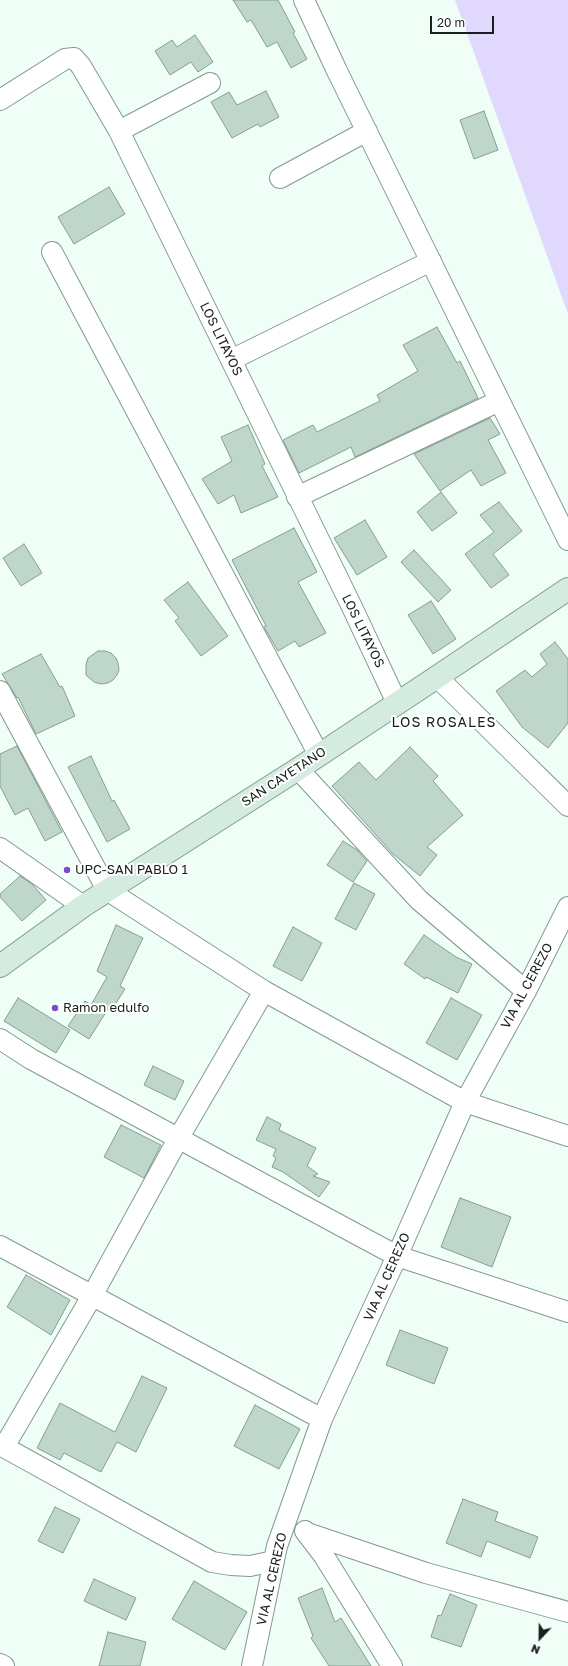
<!DOCTYPE html>
<style>
body{margin:0}
#map{position:relative;width:568px;height:1666px;overflow:hidden;background:#effef6;font-family:"Golos Text",sans-serif}
canvas{display:block}
.north{position:absolute;left:520px;top:1618px;width:40px;height:40px;-webkit-text-stroke:3px #fff;paint-order:stroke;rotate:202deg;font-size:11px;font-weight:700;line-height:16px;text-align:center;color:#17201b}
.north::after{content:'';display:block;margin:auto;width:14px;height:18px;background:#17201b;clip-path:polygon(50% 0,100% 100%,50% 72%,0 100%)}
.scale{position:absolute;left:430px;top:16px;width:64px;height:18px;box-sizing:border-box;border:2px solid #17201b;border-top:0;padding-left:5px;font-size:12px;line-height:14px;white-space:nowrap;color:#17201b;-webkit-text-stroke:3px #fff;paint-order:stroke}
</style>
<div id="map">
<canvas width="568" height="1666"></canvas>
<div class="north">N</div>
<div class="scale">20 m</div>
</div>
<script>
const c = document.querySelector('canvas').getContext('2d');
c.lineJoin = 'round';
function paint(path, color) {
  c.fillStyle = color;
  c.fill(path, 'evenodd');
}
function poly(rows) {
  const path = new Path2D();
  for (const r of rows) {
    path.moveTo(r[0], r[1]);
    for (let i = 2; i < r.length; i += 2) path.lineTo(r[i], r[i + 1]);
  }
  return path;
}
function trace(path, color, width, dash) {
  c.strokeStyle = color;
  c.lineWidth = width;
  c.lineCap = dash ? 'butt' : 'round';
  c.setLineDash(dash || []);
  c.stroke(path);
}
function write(font, color, halo, rows, align = 'center') {
  c.font = font + ' "Golos Text",sans-serif';
  c.lineWidth = 4;
  c.setLineDash([]);
  c.textBaseline = 'middle';
  c.strokeStyle = halo;
  c.fillStyle = color;
  for (const [text, x, y, turn = 0] of rows) {
    c.save();
    c.translate(x, y);
    c.rotate((+turn || 0) * Math.PI / 180);
    c.textAlign = isNaN(turn) ? turn : align;
    if (halo) c.strokeText(text, 0, 0);
    c.fillText(text, 0, 0);
    c.restore();
  }
}
const green = poly([
 [455,0,568,0,568,314]
]);
const building = poly([
 [233,0,278,0,295,32,293,33,307,59,291,68,277,42,267,47,251,20,247,22,233,0],
 [195,35,213,62,198,72,191,62,170,75,155,51,172,40,177,47,195,35],
 [266,91,279,117,260,127,258,124,232,138,211,102,229,92,237,105,266,91],
 [484,111,498,150,474,159,460,120,484,111],
 [109,187,125,214,74,244,58,217,109,187],
 [437,327,457,363,460,361,478,398,355,457,351,447,299,473,283,440,313,425,317,432,380,401,377,395,418,371,403,345,437,327],
 [490,418,500,434,488,440,506,473,481,486,471,470,440,491,414,454,490,418],
 [248,425,265,464,262,466,278,497,241,513,234,495,218,504,202,479,232,461,221,437,248,425],
 [441,492,457,513,432,531,417,512,441,492],
 [499,502,522,531,493,554,509,575,491,588,465,554,494,532,480,515,499,502],
 [365,520,387,557,357,575,334,538,365,520],
 [294,528,317,572,298,582,326,633,299,647,295,641,278,651,264,627,266,626,232,560,294,528],
 [24,544,42,573,21,586,3,558,24,544],
 [414,550,451,590,438,602,401,562,414,550],
 [188,582,228,636,201,656,175,621,179,618,164,600,188,582],
 [431,601,456,639,433,654,408,615,431,601],
 [555,642,568,659,568,723,548,748,522,727,496,691,525,670,532,677,547,664,540,654,555,642],
 [98,651,105,651,111,653,116,658,118,663,119,670,117,675,113,680,108,683,101,684,94,682,86,675,86,665,88,658,98,651],
 [41,654,60,687,62,686,75,716,36,734,18,697,17,698,2,674,41,654],
 [17,746,62,832,45,841,28,808,15,815,0,786,0,754,17,746],
 [410,747,438,776,433,781,463,815,427,847,437,855,420,876,393,854,332,786,359,762,376,780,410,747],
 [91,756,112,801,114,800,130,829,107,842,68,767,91,756],
 [343,841,357,850,367,861,353,882,327,865,343,841],
 [20,876,32,884,46,900,22,921,0,897,0,894,20,876],
 [354,883,375,894,356,930,335,919,354,883],
 [116,925,143,938,120,986,125,989,111,1011,108,1009,89,1039,68,1026,85,1001,91,1005,107,977,97,971,116,925],
 [293,927,322,943,302,981,273,966,293,927],
 [424,935,456,957,472,964,458,993,426,977,425,979,404,964,424,935],
 [18,998,70,1030,56,1053,4,1021,18,998],
 [451,998,482,1015,457,1060,426,1043,451,998],
 [153,1066,184,1081,175,1100,144,1085,153,1066],
 [267,1117,281,1124,279,1130,316,1148,307,1166,318,1174,313,1176,330,1182,319,1197,283,1172,272,1167,276,1158,273,1156,276,1149,256,1140,267,1117],
 [121,1125,161,1145,144,1178,104,1157,121,1125],
 [460,1198,511,1217,492,1267,441,1247,460,1198],
 [26,1275,70,1300,51,1335,7,1307,26,1275],
 [400,1330,448,1348,434,1384,386,1365,400,1330],
 [142,1376,167,1388,136,1452,117,1442,101,1472,64,1453,60,1460,37,1448,60,1403,115,1432,142,1376],
 [255,1405,300,1429,279,1469,234,1446,255,1405],
 [463,1499,498,1512,495,1521,538,1537,530,1558,487,1541,481,1557,446,1543,463,1499],
 [55,1507,80,1519,63,1553,38,1541,55,1507],
 [94,1579,136,1598,126,1620,84,1601,94,1579],
 [194,1581,247,1612,225,1650,172,1619,194,1581],
 [322,1588,335,1622,341,1618,371,1666,329,1666,311,1638,313,1636,298,1598,322,1588],
 [450,1594,477,1605,461,1647,431,1637,438,1615,441,1616,450,1594],
 [108,1632,146,1642,140,1666,99,1666,108,1632]
]);
const minor = poly([
 [304,0,337,71,568,540],
 [0,100,65,59,74,58,81,66,119,131,352,607,397,703],
 [119,131,210,83],
 [280,178,367,131],
 [52,252,319,755],
 [231,360,431,261],
 [297,497,499,401],
 [437,677,568,806],
 [0,691,107,890,264,991,465,1102,568,1136],
 [298,769,419,900,526,991],
 [0,848,83,906],
 [0,1039,31,1059,397,1256,568,1312],
 [0,1246,322,1419],
 [0,1445,212,1562,231,1565,250,1566,274,1561],
 [4,1447,92,1296,178,1139,264,991],
 [305,1531,324,1556,392,1666],
 [307,1533,426,1573,568,1612],
 [0,1664,4,1666],
 [252,1666,277,1546,322,1419,397,1256,465,1102,526,991,568,907]
]);
const secondary = poly([
 [0,966,83,906,298,769,437,677,568,589]
]);
const markers = [
 [67,870,4,"#784fc8"],
 [55,1008,4,"#784fc8"]
];
const streetNames = [
 ["LOS LITAYOS",221,339,64],
 ["LOS LITAYOS",363,631,64],
 ["SAN CAYETANO",284,777,-33],
 ["VIA AL CEREZO",527,986,-62],
 ["VIA AL CEREZO",387,1277,-66],
 ["VIA AL CEREZO",272,1579,-77]
];
const poiNames = [
 ["UPC-SAN PABLO 1",75,870],
 ["Ramon edulfo",63,1008]
];
const neighbourhoodNames = [
 ["LOS ROSALES",444,723]
];
paint(green, '#e1d9fd');
paint(building, '#bfd7ca');
trace(building, '#879e92', 1);
trace(minor, '#839a8e', 22);
trace(secondary, '#839a8e', 24);
trace(minor, '#fff', 20);
trace(secondary, '#d4ece0', 22);
for (const [x, y, r, color] of markers) {
  const dot = new Path2D();
  dot.arc(x, y, r, 0, 2 * Math.PI);
  c.fillStyle = color;
  c.fill(dot);
  trace(dot, '#fff', 1.5);
}
write('13px', '#17201b', '#fff', streetNames);
write('13px', '#17201b', '#fff', poiNames, 'left');
c.letterSpacing = '1px';
write('14px', '#17201b', '#fff', neighbourhoodNames);
c.letterSpacing = '0px';
</script>
